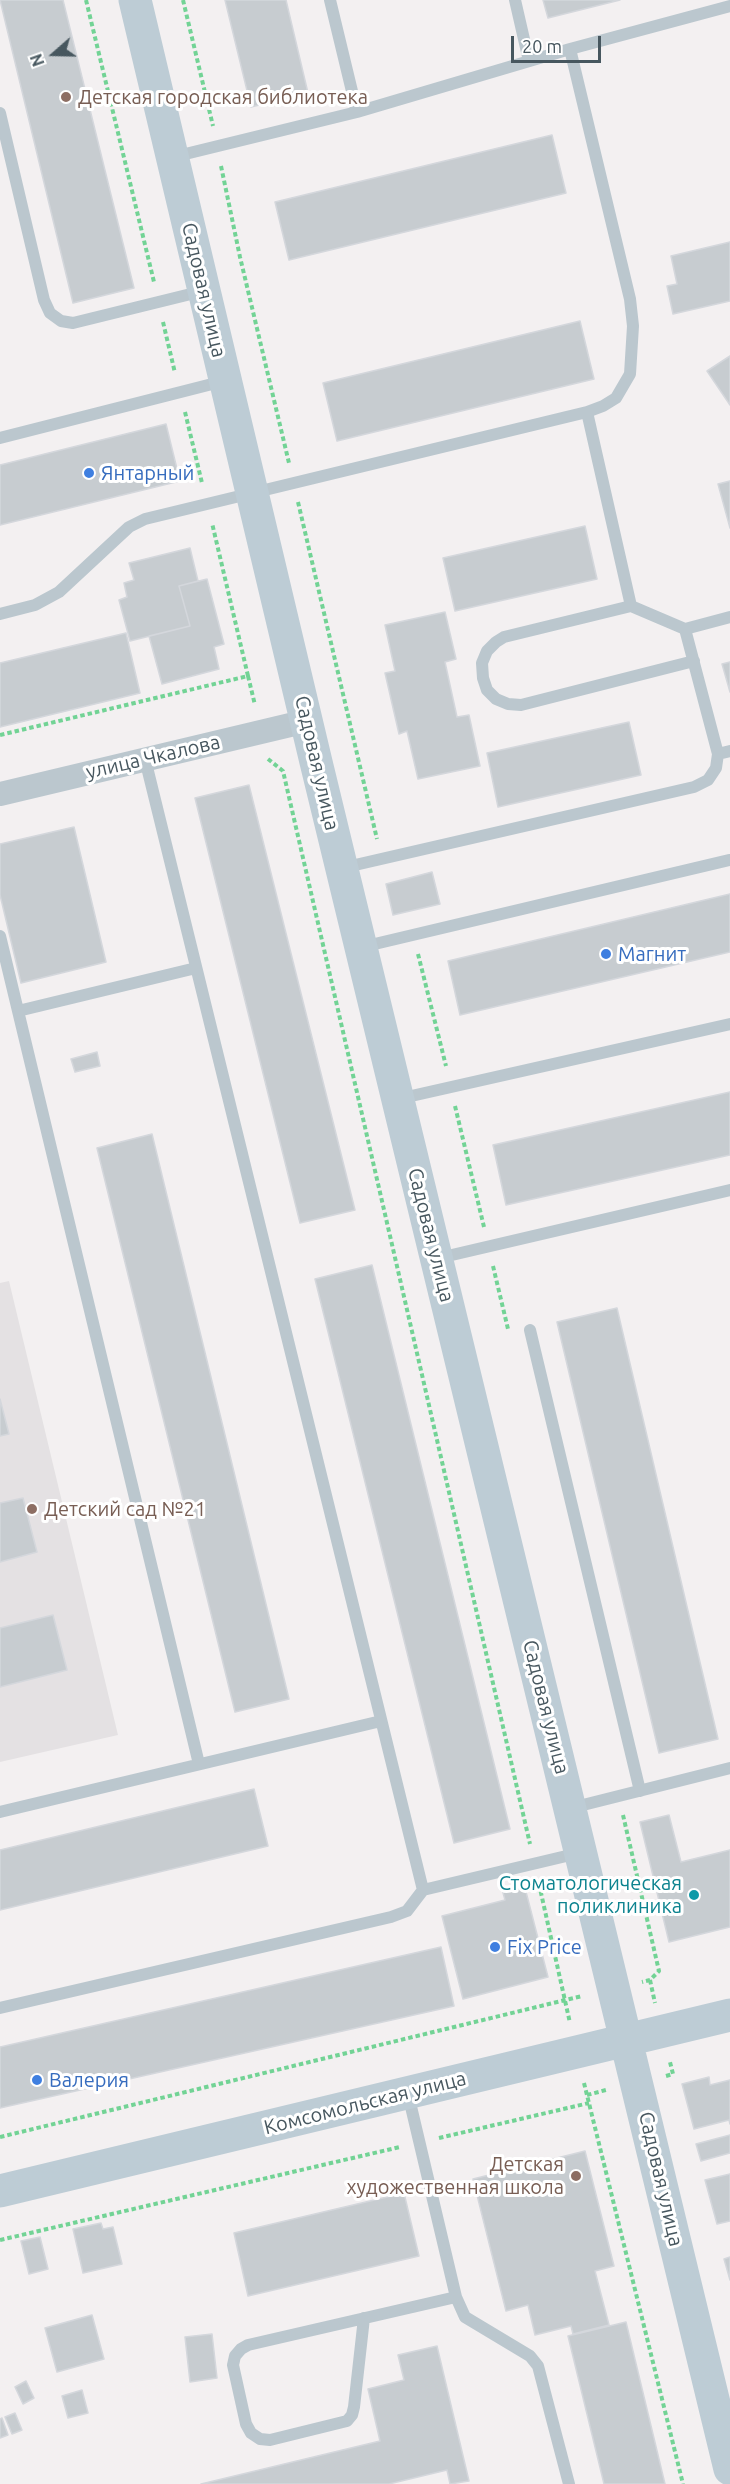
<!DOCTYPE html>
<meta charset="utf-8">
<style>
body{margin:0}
#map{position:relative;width:730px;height:2484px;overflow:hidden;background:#f3f0f1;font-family:Ubuntu,sans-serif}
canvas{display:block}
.north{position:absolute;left:24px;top:24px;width:60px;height:60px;-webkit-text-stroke:4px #fff;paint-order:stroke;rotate:250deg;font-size:16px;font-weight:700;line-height:24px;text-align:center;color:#47575f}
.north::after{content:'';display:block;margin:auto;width:21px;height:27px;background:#47575f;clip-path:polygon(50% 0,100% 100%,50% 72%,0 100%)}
.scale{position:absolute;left:511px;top:36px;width:90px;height:27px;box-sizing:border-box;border:3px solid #47575f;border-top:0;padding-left:8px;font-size:18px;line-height:21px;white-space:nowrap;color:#47575f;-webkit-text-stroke:4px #fff;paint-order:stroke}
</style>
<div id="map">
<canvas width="730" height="2484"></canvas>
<div class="north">N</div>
<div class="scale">20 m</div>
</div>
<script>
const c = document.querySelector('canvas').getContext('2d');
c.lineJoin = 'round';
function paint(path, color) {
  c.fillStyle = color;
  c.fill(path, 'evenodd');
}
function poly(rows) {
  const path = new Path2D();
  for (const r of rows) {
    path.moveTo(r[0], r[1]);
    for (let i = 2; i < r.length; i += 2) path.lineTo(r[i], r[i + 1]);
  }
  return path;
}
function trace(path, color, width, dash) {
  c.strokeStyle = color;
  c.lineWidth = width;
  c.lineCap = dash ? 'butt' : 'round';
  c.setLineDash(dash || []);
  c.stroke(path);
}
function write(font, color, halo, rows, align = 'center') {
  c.font = font + ' Ubuntu,sans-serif';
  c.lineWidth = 6;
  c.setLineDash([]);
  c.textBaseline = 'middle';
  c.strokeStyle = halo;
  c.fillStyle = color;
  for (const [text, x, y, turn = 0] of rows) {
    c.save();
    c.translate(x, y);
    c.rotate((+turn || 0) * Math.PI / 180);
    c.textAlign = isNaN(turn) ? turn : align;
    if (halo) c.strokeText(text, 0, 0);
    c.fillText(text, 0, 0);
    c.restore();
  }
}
const education = poly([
 [9,1281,118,1735,0,1762,0,1283]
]);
const building = poly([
 [0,0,63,0,134,288,73,303,0,0],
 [225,0,286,0,308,93,251,107,225,0],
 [543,0,620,0,548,18,543,0],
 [552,135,566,193,289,260,275,202,552,135],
 [730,242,730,301,673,314,667,286,677,284,671,256,730,242],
 [580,321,594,379,337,441,323,383,580,321],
 [730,356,730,405,707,371,730,356],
 [166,424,180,481,0,525,0,465,166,424],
 [730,481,730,528,718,484,730,481],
 [585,526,597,579,455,611,443,558,585,526],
 [190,548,198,581,179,586,190,626,130,641,119,600,127,597,124,583,134,580,129,563,190,548],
 [207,579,224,644,214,647,219,669,162,684,149,636,190,626,179,586,207,579],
 [445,612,456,659,445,662,457,717,469,715,480,766,418,779,407,731,399,734,385,673,395,671,385,625,445,612],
 [126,633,140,693,0,727,0,663,126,633],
 [730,662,730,692,722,664,730,662],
 [629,722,641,775,498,807,487,753,629,722],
 [249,785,355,1210,300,1223,195,798,249,785],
 [74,827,106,962,21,983,0,895,0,844,74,827],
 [432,872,440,904,393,915,386,884,432,872],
 [730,894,730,952,460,1015,448,961,730,894],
 [97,1052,100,1066,75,1072,71,1059,97,1052],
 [730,1092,730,1155,506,1205,493,1145,730,1092],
 [152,1134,289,1699,235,1712,97,1148,152,1134],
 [372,1265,510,1829,454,1843,315,1279,372,1265],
 [617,1308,718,1739,659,1753,557,1322,617,1308],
 [0,1399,9,1434,0,1436,0,1399],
 [23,1498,37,1552,0,1562,0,1503,23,1498],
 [53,1615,67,1670,0,1687,0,1628,53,1615],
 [254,1789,268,1846,0,1910,0,1850,254,1789],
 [669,1815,681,1862,730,1850,730,1927,669,1942,640,1822,669,1815],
 [524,1884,548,1977,463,1999,442,1916,505,1900,502,1889,524,1884],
 [441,1947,454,2006,0,2108,0,2047,441,1947],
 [709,2077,710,2085,730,2080,730,2124,729,2120,694,2129,682,2084,709,2077],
 [730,2135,730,2153,701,2161,696,2144,730,2135],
 [585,2151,614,2266,595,2271,609,2325,573,2334,571,2326,535,2335,528,2305,506,2311,473,2179,585,2151],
 [730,2174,730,2221,717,2224,705,2180,730,2174],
 [404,2193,419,2256,248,2296,234,2233,404,2193],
 [101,2223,103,2229,113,2227,122,2264,83,2273,73,2229,101,2223],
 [40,2237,48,2269,29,2274,21,2241,40,2237],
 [730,2257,730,2280,724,2259,730,2257],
 [92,2315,104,2359,57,2372,45,2328,92,2315],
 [626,2322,665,2484,604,2484,568,2336,626,2322],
 [212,2334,217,2378,190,2382,185,2337,212,2334],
 [437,2346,469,2481,450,2484,447,2470,389,2484,201,2484,380,2441,368,2389,404,2380,398,2355,437,2346],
 [26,2381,34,2398,23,2404,15,2387,26,2381],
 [82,2390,88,2413,68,2418,62,2396,82,2390],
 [15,2413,22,2430,12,2434,5,2417,15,2413],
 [2,2418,8,2435,0,2438,0,2419,2,2418]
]);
const path = poly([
 [86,0,154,282],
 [183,0,213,126],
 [221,166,240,257,289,463],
 [163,322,175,373],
 [185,412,202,483],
 [298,502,377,839],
 [248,676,255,705],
 [0,735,248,676,212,523],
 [268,759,283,771,530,1844],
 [418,954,446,1066],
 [455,1106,484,1227],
 [493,1266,508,1329],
 [623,1815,659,1971,650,1980,642,1982],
 [539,1884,570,2023],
 [650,1980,655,2003],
 [666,2076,673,2074,670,2062],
 [584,2083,683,2484],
 [587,2095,606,2090],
 [0,2137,582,1996],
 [439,2138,589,2103],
 [0,2240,400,2147]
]);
const lane = poly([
 [330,0,357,112],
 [515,0,529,61],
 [0,113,44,300,50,313,61,321,73,323,203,291],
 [173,157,357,112,570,49,730,6],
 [587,412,631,606,685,629],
 [0,438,224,381],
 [631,606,504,637,496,642,487,651,482,663,483,678,487,690,496,699,508,704,521,705,694,661],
 [0,614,35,605,59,592,129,527,145,519,587,412,603,406,616,398,630,374,633,326,630,299,570,49],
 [718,754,730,751],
 [145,759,423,1890],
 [342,868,694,787,708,780,716,768,718,754,685,629,730,617],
 [0,936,199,1764],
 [362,947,729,860],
 [18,1011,196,968],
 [398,1099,730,1024],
 [439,1258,730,1190],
 [530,1330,640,1791],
 [571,1808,730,1768],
 [0,1812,381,1721],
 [0,2008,391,1917,407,1911,423,1890,579,1853],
 [456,2297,465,2317,530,2356,538,2366,569,2484],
 [364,2318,354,2407,352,2415,347,2421,270,2440,260,2439,251,2433,246,2424,233,2365,235,2356,241,2349,248,2345,456,2297,408,2094]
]);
const street = poly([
 [0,794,307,721]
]);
const secondary = poly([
 [135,0,316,762,730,2469],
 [0,2191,730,2015]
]);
const markers = [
 [66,97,6,"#8d6e63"],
 [89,473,6,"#3f7fe0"],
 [606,954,6,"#3f7fe0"],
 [32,1509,6,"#8d6e63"],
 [694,1895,6,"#0f9aa8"],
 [495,1947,6,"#3f7fe0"],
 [37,2080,6,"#3f7fe0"],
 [576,2176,6,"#8d6e63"]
];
const educationNames = [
 ["Детская городская библиотека",78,97],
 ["Детский сад №21",44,1509],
 ["Детская",564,2164,"right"],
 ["художественная школа",564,2187,"right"]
];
const streetNames = [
 ["Садовая улица",204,290,77],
 ["улица Чкалова",153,757,-13],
 ["Садовая улица",317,763,77],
 ["Садовая улица",431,1235,76],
 ["Садовая улица",546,1707,76],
 ["Комсомольская улица",365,2103,-14],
 ["Садовая улица",661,2179,77]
];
const shopNames = [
 ["Янтарный",101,473],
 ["Магнит",618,954],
 ["Fix Price",507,1947],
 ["Валерия",49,2080]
];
const cultureNames = [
 ["Стоматологическая",682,1883],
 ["поликлиника",682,1906]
];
paint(education, '#e4e1e3');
paint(building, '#c7ccd0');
trace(building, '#d4d7dc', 1.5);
trace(path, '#72d395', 4, [4.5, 3]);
trace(lane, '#bbc7ce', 12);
trace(street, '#bbc7ce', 24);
trace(secondary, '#bdccd5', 33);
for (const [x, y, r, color] of markers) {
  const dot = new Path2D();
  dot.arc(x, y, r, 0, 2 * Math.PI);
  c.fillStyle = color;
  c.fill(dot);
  trace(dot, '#fff', 2);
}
write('20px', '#785e54', '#fff', educationNames, 'left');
write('20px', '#47575f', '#fff', streetNames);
write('20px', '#366cbe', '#fff', shopNames, 'left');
write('20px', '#0d838f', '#fff', cultureNames, 'right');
</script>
